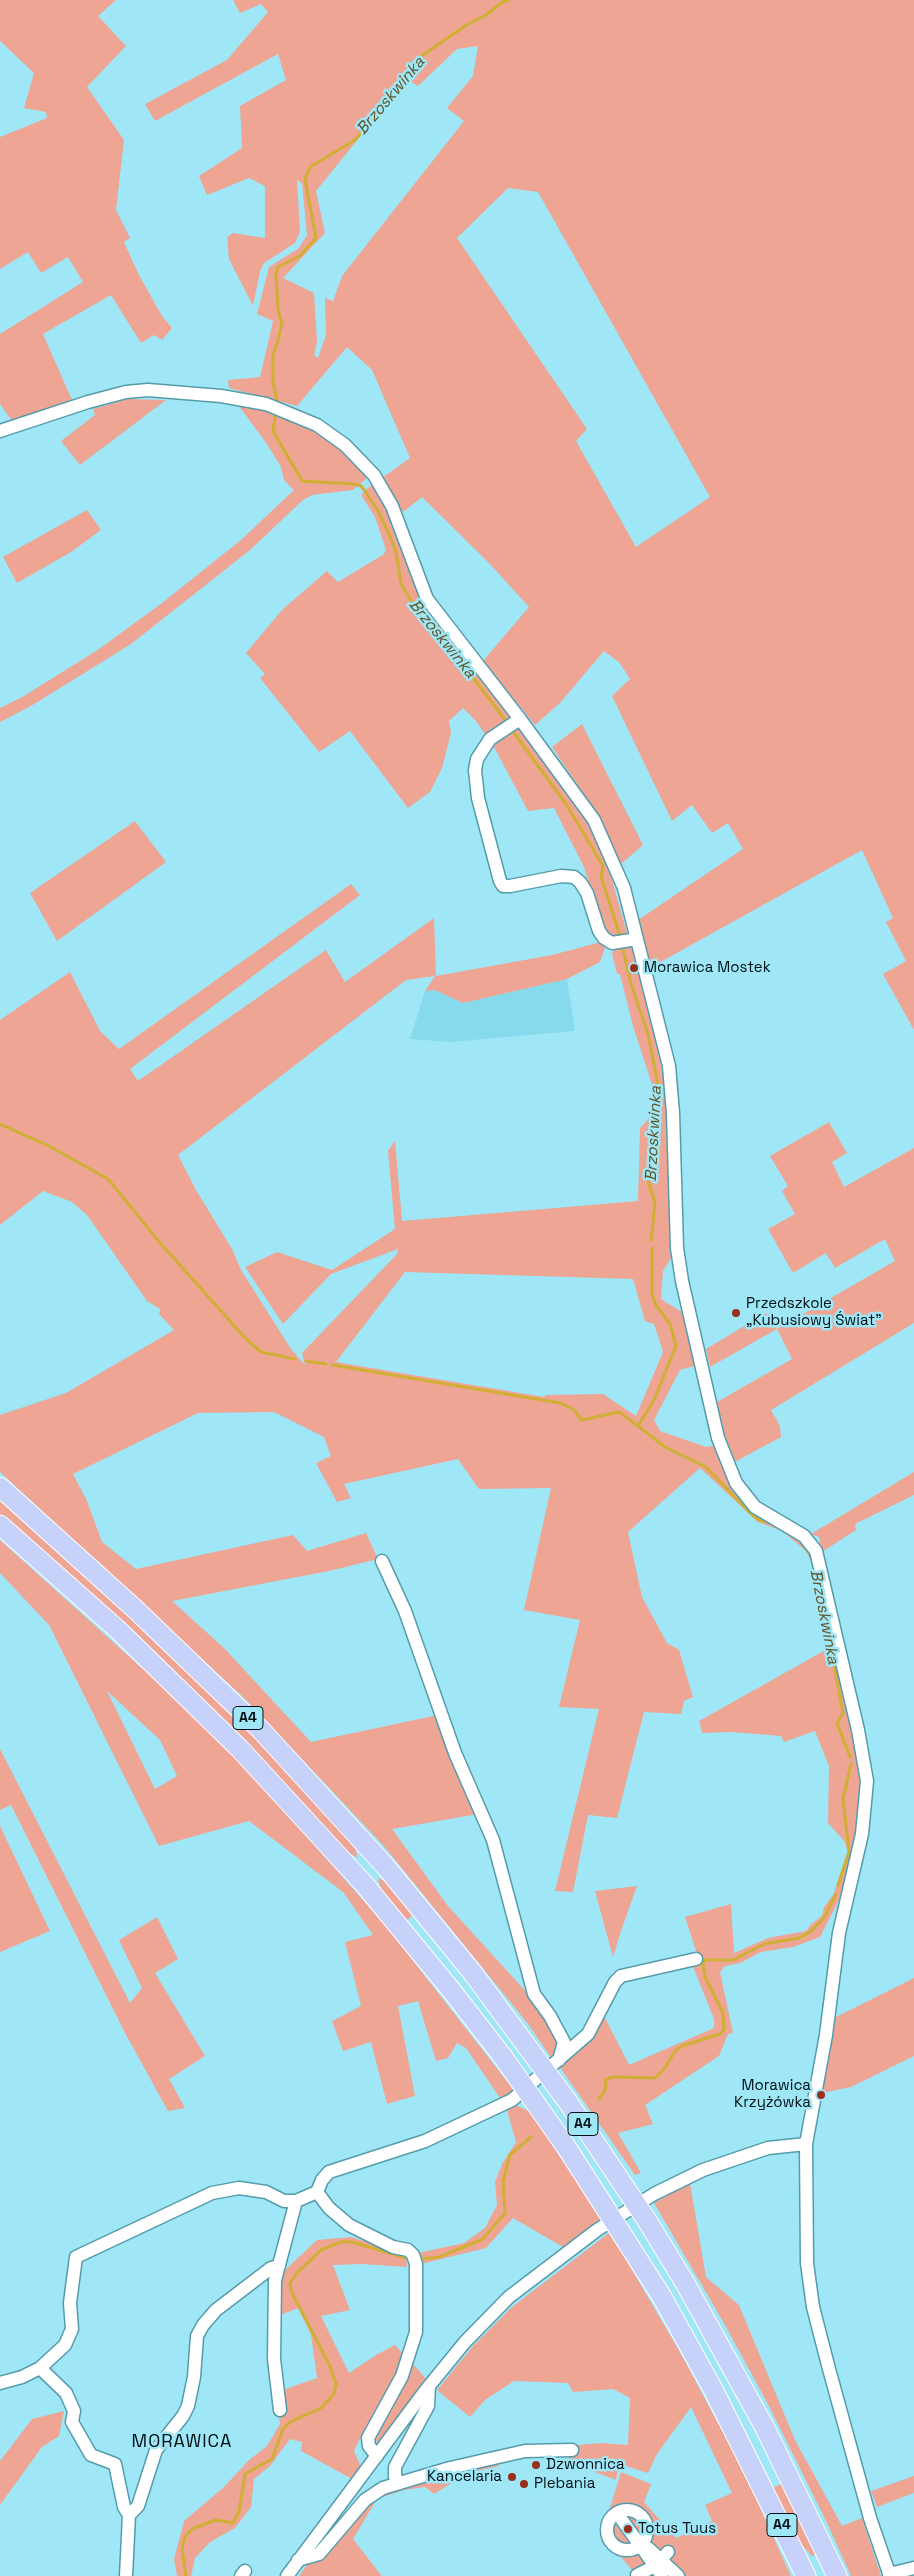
<!DOCTYPE html>
<meta charset="utf-8">
<style>
body{margin:0}
canvas{display:block;background:#9fe7f7}
</style>
<canvas width="914" height="2576"></canvas>
<script>
const c = document.querySelector('canvas').getContext('2d');
c.lineJoin = 'round';
function paint(path, color) {
  c.fillStyle = color;
  c.fill(path, 'evenodd');
}
function poly(rows) {
  const path = new Path2D();
  for (const r of rows) {
    if (r.length === 3) {
      path.moveTo(r[0] + r[2], r[1]);
      path.arc(r[0], r[1], r[2], 0, 2 * Math.PI);
      continue;
    }
    path.moveTo(r[0], r[1]);
    for (let i = 2; i < r.length; i += 2) path.lineTo(r[i], r[i + 1]);
  }
  return path;
}
function trace(path, color, width, dash) {
  c.strokeStyle = color;
  c.lineWidth = width;
  c.lineCap = dash ? 'butt' : 'round';
  c.setLineDash(dash || []);
  c.stroke(path);
}
function write(font, color, halo, rows, align = 'center') {
  c.font = font + ' "Space Grotesk",sans-serif';
  c.lineWidth = 5;
  c.setLineDash([]);
  c.textBaseline = 'middle';
  c.strokeStyle = halo;
  c.fillStyle = color;
  for (const [text, x, y, turn = 0] of rows) {
    c.save();
    c.translate(x, y);
    c.rotate((+turn || 0) * Math.PI / 180);
    c.textAlign = isNaN(turn) ? turn : align;
    if (halo) c.strokeText(text, 0, 0);
    c.fillText(text, 0, 0);
    c.restore();
  }
}
const built = poly([
 [567,979,575,1031,450,1042,410,1039,425,991,435,990,463,1003]
]);
const green = poly([
 [0,0,116,0,98,16,126,46,87,87,124,140,116,210,130,238,124,242,139,275,162,316,172,328,162,340,154,335,141,343,111,295,43,334,72,400,12,421,0,404,0,334,83,282,68,257,41,273,28,252,0,269,0,137,47,118,46,112,24,108,34,73,0,41],
 [233,0,914,0,914,1030,883,974,906,961,886,922,893,918,862,850,648,969,638,920,743,849,728,823,712,833,692,805,672,821,612,696,630,679,619,662,604,651,560,703,535,725,483,661,529,607,488,562,422,497,403,512,382,478,410,458,372,370,347,347,297,406,229,388,228,380,260,377,273,321,257,314,269,267,299,248,307,235,302,183,297,180,300,232,295,243,264,263,260,271,253,306,229,259,227,237,233,233,265,238,265,186,249,178,207,195,199,176,242,148,240,106,286,80,278,54,155,121,145,104,227,60,268,12,261,4,240,13],
 [478,46,473,76,447,108,464,121,342,276,333,301,325,298,326,335,318,358,314,355,317,342,314,293,283,278,325,233,316,191,407,79,418,86,457,49],
 [508,188,538,192,710,497,636,547,576,441,587,429,457,238],
 [128,399,166,400,80,465,61,441,95,415,93,409],
 [238,405,286,416,313,428,345,453,367,478,353,490,312,495,303,500,250,550,131,644,31,706,0,722,0,708,24,696,99,649,162,603,241,540,294,490,284,480,281,467,267,444],
 [372,484,390,514,411,578,427,607,515,718,583,814,604,852,657,1038,666,1100,671,1258,663,1271,661,1299,682,1312,698,1365,680,1370,654,1420,660,1431,706,1447,718,1445,734,1484,809,1547,805,1550,782,1531,758,1522,700,1468,628,1532,642,1597,667,1643,679,1650,693,1697,684,1701,681,1714,644,1712,617,1818,588,1815,573,1892,555,1891,599,1709,559,1707,580,1620,524,1610,551,1488,479,1489,458,1459,344,1484,351,1498,337,1502,316,1463,331,1456,324,1437,274,1412,198,1413,73,1474,87,1501,102,1542,136,1569,293,1535,307,1551,366,1533,378,1559,329,1571,172,1601,224,1648,311,1742,438,1715,478,1814,392,1829,448,1906,530,1996,561,2039,552,2059,528,2024,383,1845,244,1698,0,1472,0,1415,66,1393,174,1330,159,1314,160,1309,147,1301,87,1215,72,1202,43,1191,0,1225,0,1020,70,972,100,1031,119,1049,351,884,360,895,130,1069,138,1081,326,950,345,982,434,918,436,976,552,955,601,942,605,948,600,962,567,979,463,1003,435,990,425,991,435,976,406,980,178,1155,196,1190,232,1249,241,1270,291,1349,305,1365,302,1353,397,1254,398,1249,331,1274,283,1324,245,1267,277,1252,332,1270,395,1229,388,1151,395,1141,402,1221,638,1201,640,1128,653,1114,655,1094,633,1026,620,974,617,974,612,954,615,948,604,930,584,867,554,808,528,811,494,747,476,721,463,708,449,721,451,733,442,768,430,792,408,808,350,731,319,752,260,678,265,674,246,653,283,609,327,571,338,582,384,554,386,550,375,517,361,495],
 [405,1272,633,1279,645,1321,654,1324,663,1352,636,1416,603,1394,546,1395,544,1397,336,1362],
 [87,510,101,530,71,552,17,583,3,557],
 [582,724,643,845,621,864,595,811,552,747],
 [135,821,166,862,57,941,30,893],
 [829,1122,847,1153,832,1162,844,1187,914,1148,914,1323,771,1410,780,1426,781,1437,731,1464,724,1442,717,1402,792,1359,777,1329,710,1367,706,1349,766,1313,777,1329,895,1261,885,1239,835,1268,826,1253,793,1273,768,1229,795,1214,782,1191,788,1186,770,1156],
 [914,1472,914,1495,855,1524,856,1530,822,1552,819,1537,811,1534],
 [0,1497,148,1631,255,1733,352,1837,358,1858,340,1848,0,1516],
 [0,1540,175,1698,256,1779,386,1926,516,2093,502,2101,466,2048,457,2043,448,2058,436,2061,418,2001,398,2006,415,2096,387,2104,371,2042,343,2051,332,2021,361,2006,345,1942,373,1935,343,1892,249,1821,159,1846,49,1625,0,1573],
 [107,1691,160,1740,177,1776,155,1789],
 [813,1553,859,1770,860,1803,853,1851,841,1896,820,1937,793,1947,761,1952,740,1963,725,1966,720,1972,733,2033,728,2034,719,2056,645,2105,653,2124,618,2133,641,2173,635,2175,559,2066,584,2045,598,2030,602,2012,629,2065,714,2028,714,2019,692,1964,699,1960,685,1917,731,1904,734,1953,768,1938,806,1931,811,1924,822,1916,824,1907,833,1895,848,1853,845,1842,828,1823,829,1766,815,1731,784,1742,781,1736,731,1732,702,1733,699,1721,829,1648,814,1566,808,1556],
 [0,1749,130,2003,142,1988,119,1940,157,1917,178,1959,155,1973,205,2056,169,2079,185,2108,168,2111,125,2033,11,1805,0,1810],
 [0,1826,50,1931,0,1952],
 [379,1878,388,1884,414,1914,405,1922,385,1898,378,1880],
 [637,1886,621,1931,613,1957,595,1891],
 [914,1978,914,2056,851,2087,822,2093,834,2018],
 [515,2105,529,2111,602,2219,563,2247,513,2218,486,2248,421,2264,418,2253,464,2243,485,2228,497,2205,495,2182,502,2164,516,2142,506,2107],
 [690,2183,706,2277,739,2305,795,2440,842,2526,862,2518,881,2576,851,2576,828,2525,770,2408,725,2325,654,2203],
 [610,2232,681,2354,743,2470,791,2576,637,2576,602,2534,621,2472,651,2484,644,2502,676,2538,712,2521,705,2505,732,2493,691,2407,657,2454,648,2473,619,2464,616,2480,566,2461,578,2445,602,2443,628,2445,630,2398,613,2389,573,2392,568,2383,514,2381,485,2400,470,2417,437,2390,474,2345,512,2307],
 [351,2237,406,2254,407,2267,362,2264,333,2265,350,2310,321,2316,349,2373,376,2355,395,2345,404,2355,397,2379,378,2414,360,2438,354,2451,361,2467,352,2479,301,2451,302,2442,290,2439,270,2466,254,2479,251,2507,235,2528,210,2542,195,2558,191,2576,177,2576,174,2559,184,2521,224,2487,249,2460,267,2446,280,2424,274,2393,317,2378,311,2335,298,2308,278,2316,280,2275,317,2240],
 [412,2363,427,2380,379,2442,374,2440,398,2397],
 [64,2411,59,2436,42,2447,0,2505,0,2461,32,2419],
 [497,2462,499,2466,468,2473,434,2494,425,2487,404,2490,382,2497,380,2495,390,2489],
 [914,2476,914,2493,877,2507,871,2491],
 [785,2482,812,2534,815,2555,812,2556,796,2539,771,2489],
 [376,2497,377,2499,353,2539,382,2576,299,2576,311,2559]
]);
const stream = poly([
 [278,405,273,382,273,354,278,341,282,323,278,310,276,273,278,267,300,256,316,238,305,180,310,167,355,140,376,116,403,77,423,55,468,24,486,15,501,3,509,0],
 [276,411,273,431,302,481,354,484,361,486,365,491,378,511,389,534,396,552,401,584,418,612,445,640,508,724],
 [511,729,566,804,603,866,601,876,621,939],
 [622,945,631,984,648,1034,658,1085,658,1106,652,1135,648,1180,655,1203,651,1241],
 [0,1124,49,1146,108,1179,161,1244,247,1340,261,1352,295,1359],
 [652,1248,652,1295,656,1305,670,1324,676,1346,655,1398,638,1426,665,1447,706,1467,750,1513,759,1520,771,1523],
 [306,1361,326,1364],
 [332,1365,560,1403,573,1409,582,1420,619,1412,638,1426],
 [803,1544,812,1558],
 [824,1610,843,1713,837,1723,850,1757],
 [838,1885,849,1852,843,1799,851,1764],
 [599,2099,605,2091,606,2079,613,2077,655,2078,665,2068,675,2051,682,2046,720,2034,724,2030,723,2013,705,1977,703,1965,705,1960,733,1960,764,1944,799,1938,810,1932,824,1918,836,1894],
 [422,2259,439,2257,483,2239,505,2213,503,2181,510,2155,531,2137],
 [186,2576,182,2550,184,2539,188,2533,194,2528,216,2520,233,2523,239,2512,245,2474,272,2459,283,2429,290,2422,321,2408,334,2394,336,2384,329,2364,291,2291,290,2283,296,2274,321,2250,341,2242,352,2242,406,2258]
]);
const minor = poly([
 [0,431,88,402,126,392,148,390,221,396,266,404,317,425,345,445,374,475,392,506,427,599,520,719,594,820,624,888,669,1066,673,1113,677,1248,682,1281,718,1438,736,1483,755,1507,804,1536,816,1551,858,1730,867,1781,862,1834,839,1933,826,2035,806,2144,807,2263,813,2307,829,2369,870,2518,890,2576],
 [520,719,490,739,477,759,475,770,478,798,500,881,503,886,510,886,561,876,574,877,580,882,587,893,599,931,604,938,612,943,637,939],
 [382,1561,405,1611,455,1753,493,1840,534,1994,550,2016,564,2042,559,2060],
 [317,2192,322,2180,329,2172,425,2141,512,2100,588,2034,615,1982,621,1976,696,1959],
 [40,2368,66,2393,74,2411,72,2422,91,2455,115,2464,124,2507,129,2515,126,2576],
 [0,2383,22,2377,40,2368,65,2345,72,2329,70,2303,76,2257,212,2193,239,2188,266,2192,284,2201,296,2201,317,2192,329,2208,349,2225,393,2247,408,2250,413,2255,416,2264,416,2332,402,2376,368,2438,369,2446,377,2456],
 [280,2410,274,2359,275,2280,296,2201],
 [400,2483,395,2477,395,2467,428,2406,429,2386],
 [627,2530,20],
 [617,2513,662,2576],
 [129,2515,138,2506,156,2450,183,2416,188,2406,194,2377,197,2336,203,2325,216,2310,271,2268,279,2266],
 [648,2548,678,2576],
 [298,2560,319,2554,365,2500,383,2488,450,2468,525,2451,572,2450],
 [889,2574,914,2568],
 [637,2575,655,2566,668,2552],
 [241,2576,245,2571],
 [287,2576,425,2391,465,2342,509,2297,597,2230,654,2194,703,2170,768,2148,806,2144]
]);
const highway = poly([
 [0,1487,135,1609,261,1730,386,1867,472,1972],
 [0,1525,117,1629,240,1749,364,1884,451,1990],
 [685,2283,765,2428,837,2576],
 [662,2297,714,2391,806,2576]
]);
const highwayBridge = poly([
 [472,1972,568,2102,648,2222,685,2283],
 [451,1990,503,2057,567,2148,662,2297]
]);
const markers = [
 [634,968,5,"#982f1a"],
 [736,1313,5,"#982f1a"],
 [821,2095,5,"#982f1a"],
 [536,2465,5,"#982f1a"],
 [512,2477,5,"#982f1a"],
 [524,2484,5,"#982f1a"],
 [628,2529,5,"#982f1a"]
];
const shields = [
 [248,1718,30],
 [583,2124,30],
 [782,2525,30]
];
const shieldNames = [
 ["A4",248,1718],
 ["A4",583,2124],
 ["A4",782,2525]
];
const poiNames = [
 ["Morawica Mostek",644,968],
 ["Przedszkole",746,1304],
 ["„Kubusiowy Świat”",746,1321],
 ["Morawica",811,2086,"right"],
 ["Krzyżówka",811,2103,"right"],
 ["Dzwonnica",546,2465],
 ["Kancelaria",502,2477,"right"],
 ["Plebania",534,2484],
 ["Totus Tuus",638,2529]
];
const waterNames = [
 ["Brzoskwinka",391,96,-50],
 ["Brzoskwinka",442,639,51],
 ["Brzoskwinka",654,1134,-87],
 ["Brzoskwinka",824,1617,79]
];
const quarterNames = [
 ["MORAWICA",182,2442]
];
paint(built, '#87daec');
paint(green, '#eea594');
trace(stream, '#d0af34', 3);
trace(minor, '#559cab', 15);
trace(highway, '#fff', 21);
trace(minor, '#fff', 12);
trace(highway, '#c7d2fb', 19);
trace(highwayBridge, '#fff', 21, []);
trace(highwayBridge, '#c7d2fb', 19);
for (const [x, y, r, color] of markers) {
  const dot = new Path2D();
  dot.arc(x, y, r, 0, 2 * Math.PI);
  c.fillStyle = color;
  c.fill(dot);
  trace(dot, '#9fe7f7', 2);
}
for (const [x, y, w] of shields) {
  const box = new Path2D();
  box.roundRect(x - w / 2, y - 11.5, w, 23, 4);
  c.fillStyle = '#9fe7f7';
  c.fill(box);
  trace(box, '#000f14', 1);
}
write('bold 14px', '#000f14', null, shieldNames);
write('15px', '#000f14', '#9fe7f7', poiNames, 'left');
write('italic 16px', '#615324', '#9fe7f7', waterNames);
c.letterSpacing = '1px';
write('18px', '#000f14', '#9fe7f7', quarterNames);
c.letterSpacing = '0px';
</script>
